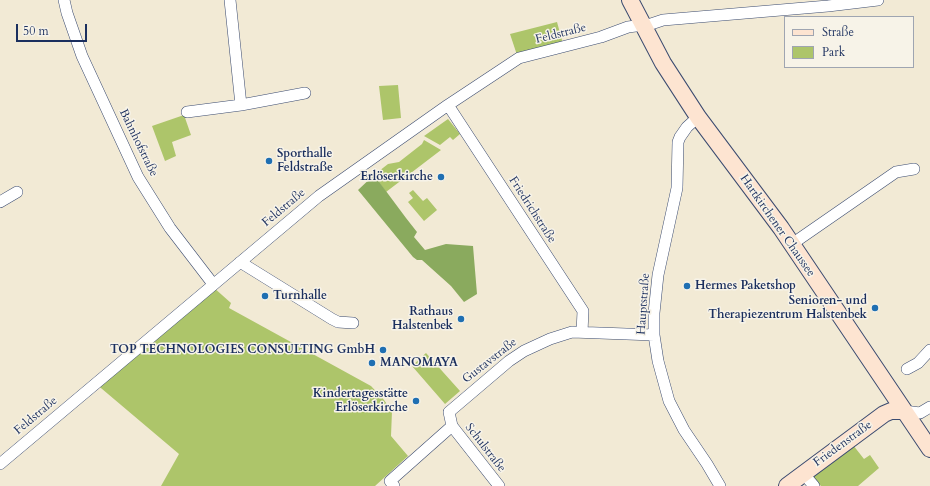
<!DOCTYPE html>
<meta charset="utf-8">
<style>
body{margin:0}
#map{position:relative;width:930px;height:486px;overflow:hidden;background:#f2ead5;font-family:Cardo,serif}
canvas{display:block}
.legend{position:absolute;left:784px;top:16px;width:130px;height:52px;box-sizing:border-box;background:#f7f3e8;border:1px solid #9fa5b1;margin:0;padding:5px 7px;list-style:none;font-size:12px;color:#1b2f5e}
.legend li{display:flex;align-items:center;gap:8px;height:20px}
.legend b{width:20px;border:1px solid #9fa5b1}
.scale{position:absolute;left:16px;top:24px;width:71px;height:18px;box-sizing:border-box;border:2px solid #1b2f5e;border-top:0;padding-left:5px;font-size:12px;line-height:14px;white-space:nowrap;color:#1b2f5e;-webkit-text-stroke:3px #f7f3e8;paint-order:stroke}
</style>
<div id="map">
<canvas width="930" height="486"></canvas>
<ul class="legend">
<li><b style="height:5px;background:#fde4d1"></b>Straße</li>
<li><b style="height:11px;background:#adc56a"></b>Park</li>
</ul>
<div class="scale">50 m</div>
</div>
<script>
const c = document.querySelector('canvas').getContext('2d');
c.lineJoin = 'round';
function paint(path, color) {
  c.fillStyle = color;
  c.fill(path, 'evenodd');
}
function poly(rows) {
  const path = new Path2D();
  for (const r of rows) {
    path.moveTo(r[0], r[1]);
    for (let i = 2; i < r.length; i += 2) path.lineTo(r[i], r[i + 1]);
  }
  return path;
}
function trace(path, color, width, dash) {
  c.strokeStyle = color;
  c.lineWidth = width;
  c.lineCap = dash ? 'butt' : 'round';
  c.setLineDash(dash || []);
  c.stroke(path);
}
function write(font, color, halo, rows, align = 'center') {
  c.font = font + ' Cardo,serif';
  c.lineWidth = 3;
  c.setLineDash([]);
  c.textBaseline = 'middle';
  c.strokeStyle = halo;
  c.fillStyle = color;
  for (const [text, x, y, turn = 0] of rows) {
    c.save();
    c.translate(x, y);
    c.rotate((+turn || 0) * Math.PI / 180);
    c.textAlign = isNaN(turn) ? turn : align;
    if (halo) c.strokeText(text, 0, 0);
    c.fillText(text, 0, 0);
    c.restore();
  }
}
const green = poly([
 [557,22,563,44,517,55,510,34],
 [398,85,401,118,383,120,379,86],
 [184,115,191,135,172,142,176,156,165,161,152,126],
 [448,119,460,134,453,140,450,137,440,145,424,136],
 [424,140,441,150,386,192,374,175,388,164,399,162,422,144],
 [413,190,423,201,427,198,437,210,424,221,408,202,413,198,409,193],
 [213,287,231,303,229,308,371,386,384,400,392,411,391,436,408,456,375,486,161,486,179,454,95,383],
 [426,353,460,391,445,404,412,366],
 [853,445,864,459,870,455,879,468,858,486,821,486,812,476]
]);
const forest = poly([
 [374,175,406,218,417,232,414,237,425,250,446,244,473,246,477,294,464,302,451,286,422,260,417,260,413,257,358,190]
]);
const street = poly([
 [64,0,67,13,82,56,138,177,170,228,213,284],
 [230,0,241,105],
 [448,105,583,311,582,332],
 [187,112,241,105,305,93],
 [698,117,687,127,680,137,678,142,677,188,658,275,654,313,654,335,658,361,669,401,684,430,707,464,720,486],
 [0,202,17,192],
 [792,244,896,172,914,169],
 [240,262,332,319,338,322,353,323],
 [907,369,918,363,930,350],
 [904,411,920,413,930,407],
 [0,464,319,196,448,105,519,58,601,37,628,27,651,24,663,20,828,6,878,0],
 [803,473,814,486],
 [394,486,390,481,452,426],
 [499,486,452,426,449,412,509,361,524,351,550,339,572,332,654,335]
]);
const secondary = poly([
 [630,0,663,63,698,117,781,228,930,449],
 [787,486,884,414,891,411,904,411]
]);
const markers = [
 [269,161,4,"#1f6fb2"],
 [441,177,4,"#1f6fb2"],
 [687,286,4,"#1f6fb2"],
 [265,296,4,"#1f6fb2"],
 [875,308,4,"#1f6fb2"],
 [461,319,4,"#1f6fb2"],
 [383,350,4,"#1f6fb2"],
 [372,363,4,"#1f6fb2"],
 [416,401,4,"#1f6fb2"]
];
const streetNames = [
 ["Feldstraße",561,34,-14],
 ["Bahnhofstraße",138,143,64],
 ["Feldstraße",284,208,-40],
 ["Friedrichstraße",532,210,57],
 ["Hartkirchener Chaussee",777,226,55],
 ["Hauptstraße",644,304,-86],
 ["Gustavstraße",490,361,-38],
 ["Feldstraße",36,416,-40],
 ["Friedenstraße",843,444,-36],
 ["Schulstraße",485,448,52]
];
const poiNames = [
 ["Sporthalle",277,154,"left"],
 ["Feldstraße",277,168,"left"],
 ["Erlöserkirche",433,177],
 ["Hermes Paketshop",695,286,"left"],
 ["Turnhalle",273,296,"left"],
 ["Senioren- und",867,301],
 ["Therapiezentrum Halstenbek",867,315],
 ["Rathaus",453,312],
 ["Halstenbek",453,326],
 ["TOP TECHNOLOGIES CONSULTING GmbH",375,350],
 ["MANOMAYA",380,363,"left"],
 ["Kindertagesstätte",408,394],
 ["Erlöserkirche",408,408]
];
paint(green, '#adc56a');
paint(forest, '#8aaa5e');
trace(street, '#3b4b70', 12);
trace(secondary, '#3b4b70', 18);
trace(street, '#fff', 11);
trace(secondary, '#fde4d1', 16);
for (const [x, y, r, color] of markers) {
  const dot = new Path2D();
  dot.arc(x, y, r, 0, 2 * Math.PI);
  c.fillStyle = color;
  c.fill(dot);
  trace(dot, '#f7f3e8', 1.5);
}
write('12px', '#1b2f5e', '#f7f3e8', streetNames);
write('bold 12px', '#1b2f5e', '#f7f3e8', poiNames, 'right');
</script>
